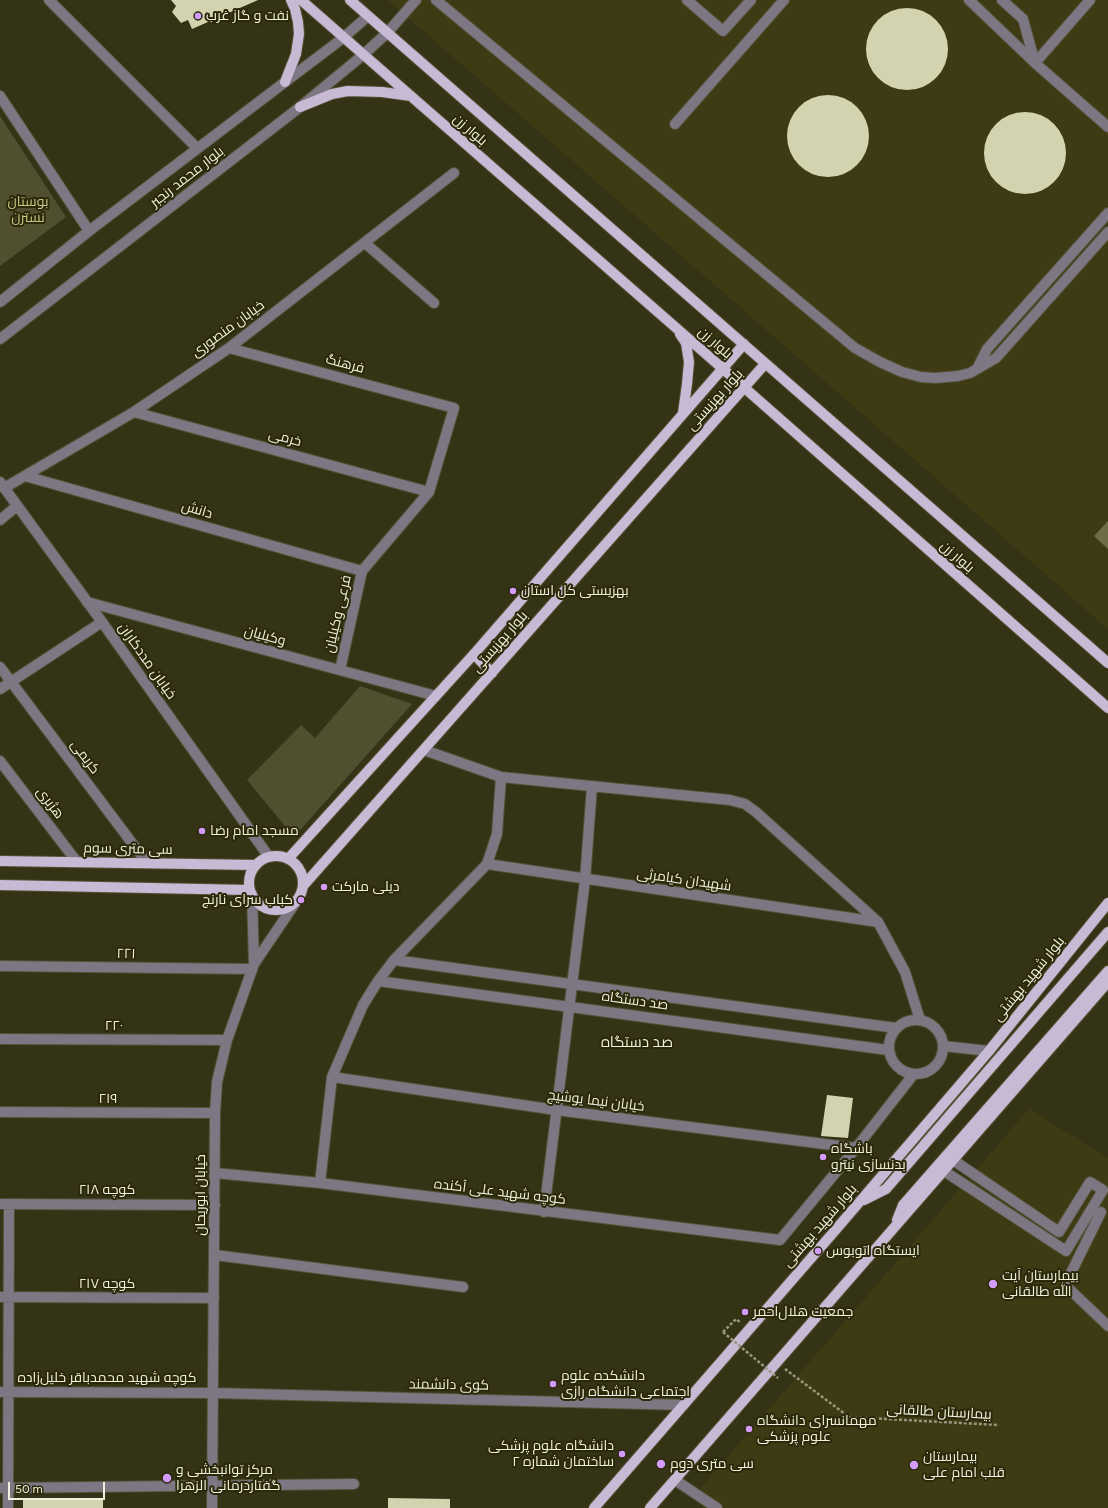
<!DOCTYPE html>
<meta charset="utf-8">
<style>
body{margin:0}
#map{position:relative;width:1108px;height:1508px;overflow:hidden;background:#353315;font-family:Figtree,sans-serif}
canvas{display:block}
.scale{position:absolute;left:8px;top:1482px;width:97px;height:18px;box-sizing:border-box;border:2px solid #f0f0de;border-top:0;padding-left:5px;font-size:12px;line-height:14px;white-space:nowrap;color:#f0f0de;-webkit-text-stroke:3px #2b290a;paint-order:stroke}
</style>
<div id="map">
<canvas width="1108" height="1508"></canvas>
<div class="scale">50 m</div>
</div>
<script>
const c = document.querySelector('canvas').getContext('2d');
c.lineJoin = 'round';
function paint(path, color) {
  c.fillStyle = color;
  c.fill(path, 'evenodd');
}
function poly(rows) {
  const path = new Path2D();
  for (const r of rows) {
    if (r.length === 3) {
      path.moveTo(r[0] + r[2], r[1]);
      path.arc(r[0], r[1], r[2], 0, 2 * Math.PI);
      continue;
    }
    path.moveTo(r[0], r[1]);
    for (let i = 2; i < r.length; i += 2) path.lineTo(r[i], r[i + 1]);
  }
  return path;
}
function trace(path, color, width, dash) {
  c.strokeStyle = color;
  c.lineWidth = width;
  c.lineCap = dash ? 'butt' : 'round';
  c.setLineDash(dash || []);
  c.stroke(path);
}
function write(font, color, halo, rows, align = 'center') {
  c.font = font + ' Figtree,Cairo,sans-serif';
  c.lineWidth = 4;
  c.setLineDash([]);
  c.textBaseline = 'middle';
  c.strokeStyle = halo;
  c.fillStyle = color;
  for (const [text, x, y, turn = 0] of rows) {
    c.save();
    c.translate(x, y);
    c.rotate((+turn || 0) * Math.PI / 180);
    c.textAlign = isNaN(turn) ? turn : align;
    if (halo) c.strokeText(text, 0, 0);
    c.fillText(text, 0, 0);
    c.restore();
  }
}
const built = poly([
 [388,0,1108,0,1108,629,787,348],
 [1029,1109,1108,1158,1108,1508,726,1508,699,1490]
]);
const green = poly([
 [0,116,66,217,0,266],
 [360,686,412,704,294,837,247,780,301,725,315,738]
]);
const forest = poly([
 [1108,521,1108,549,1094,536]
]);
const building = poly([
 [171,0,258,0,192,29,188,20,181,23,172,12,176,6],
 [907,49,41],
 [828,136,41],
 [1025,153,41],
 [827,1095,853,1098,848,1138,821,1136],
 [23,1498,103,1499,103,1508,23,1508],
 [388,1498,450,1499,450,1508,388,1508]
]);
const path = poly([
 [723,1332,736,1319,741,1323],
 [785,1369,849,1417,999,1425]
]);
const minor = poly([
 [49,0,197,148],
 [436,0,855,348,880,362,902,372,921,377,935,378,958,376,970,373,996,358,1108,232],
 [687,0,723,31,751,0],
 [969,0,1035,63,1090,0],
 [1002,0,1023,19,1035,63,1108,127],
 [0,96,89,231],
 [675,124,784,0],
 [365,243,434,303],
 [0,302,89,231,285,82,343,38,368,16],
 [0,339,300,107,363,55,387,33,416,0],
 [229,348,454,408,429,492,362,571,340,670],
 [978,367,987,349,1108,213],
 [134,412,429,492],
 [25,476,362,571],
 [0,482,102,622,269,857],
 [4,488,134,412,229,348,454,173],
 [0,520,17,506],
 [87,602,436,696],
 [0,667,147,863],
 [0,689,102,622],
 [0,761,77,862],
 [501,777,730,800,745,804,756,812,878,922,905,972,920,1020],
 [487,864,878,922],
 [252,894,254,964],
 [394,960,896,1028],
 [0,966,252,969],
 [378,981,888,1050],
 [916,1047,27],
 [0,1039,227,1040],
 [943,1046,989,1051],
 [332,1077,556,1110,856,1148],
 [0,1112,215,1113],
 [944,1171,1066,1251,1103,1190,1090,1182,1059,1232,953,1160],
 [215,1173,320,1183,780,1240,856,1148,913,1075],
 [320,1183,332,1077,363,1005,378,981,394,960,487,864,497,834,501,777,424,750],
 [0,1204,215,1205],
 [544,1212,585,880,592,786],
 [1101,1212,1065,1285,1108,1326],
 [215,1255,463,1287],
 [0,1297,214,1298],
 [0,1392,213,1393,684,1405],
 [675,1480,717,1508],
 [0,1488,354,1484],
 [8,1508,9,1204],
 [212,1508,215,1113,217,1082,227,1040,254,964,296,902]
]);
const major = poly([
 [301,0,722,368,1108,708],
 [350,0,1108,663],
 [285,82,296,54,299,34,298,22,295,9,291,0],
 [300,107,332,94,348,91,382,92,411,96],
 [680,334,686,343,689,362,687,384,683,413],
 [474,654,492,673],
 [276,883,27],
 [288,859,474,654,744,344],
 [0,861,256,865],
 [0,885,250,890],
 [303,886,765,364],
 [864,1200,886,1189,1108,932],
 [897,1220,903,1205,1108,971],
 [594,1508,832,1234,989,1051,1108,903],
 [650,1508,1108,982]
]);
const pathBridge = poly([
 [723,1332,778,1378]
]);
const markers = [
 [198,16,4,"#d39cfc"],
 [513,591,4,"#d39cfc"],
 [202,831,4,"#d39cfc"],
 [324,887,4,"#d39cfc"],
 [301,900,4,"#d39cfc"],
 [823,1157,4,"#d39cfc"],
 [818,1251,4,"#d39cfc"],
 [993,1284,5,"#d39cfc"],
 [745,1312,4,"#d39cfc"],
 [553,1384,4,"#d39cfc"],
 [749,1429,4,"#d39cfc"],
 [622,1454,4,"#d39cfc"],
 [661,1464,5,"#d39cfc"],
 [914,1465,5,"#d39cfc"],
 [167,1478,5,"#d39cfc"]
];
const poiNames = [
 ["نفت و گاز غرب",206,16],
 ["بهزیستی کل استان",521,591],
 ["مسجد امام رضا",210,831],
 ["دیلی مارکت",332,887],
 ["کباب سرای نارنج",293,900,"right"],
 ["باشگاه",831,1149],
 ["بدنسازی نیترو",831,1165],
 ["ایستگاه اتوبوس",826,1251],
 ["بیمارستان آیت",1002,1276],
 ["الله طالقانی",1002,1292],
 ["جمعیت هلال‌احمر",753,1312],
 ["دانشکده علوم",561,1376],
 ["اجتماعی دانشگاه رازی",561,1392],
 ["مهمانسرای دانشگاه",757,1421],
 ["علوم پزشکی",757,1437],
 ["دانشگاه علوم پزشکی",614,1446,"right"],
 ["ساختمان شماره ۲",614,1462,"right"],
 ["بیمارستان",923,1457],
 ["قلب امام علی",923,1473],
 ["سی متری دوم",670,1464],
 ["مرکز توانبخشی و",176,1470],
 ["گفتاردرمانی الزهرا",176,1486]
];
const streetNames = [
 ["بلوار زن",470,130,41],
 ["بلوار محمد رنجبر",187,177,-38],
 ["خیابان منصوری",228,329,-36],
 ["بلوار زن",715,343,41],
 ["فرهنگ",345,364,15],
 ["بلوار بهزیستی",715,400,-48],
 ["خرمی",285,438,15],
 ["دانش",197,510,16],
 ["بلوار زن",957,557,41],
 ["فرعی وکیلیان",338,614,-77],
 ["وکیلیان",265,636,15],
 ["بلوار بهزیستی",500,642,-49],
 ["خیابان مددکاران",147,661,55],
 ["کریمی",85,757,53],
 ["هژبری",50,803,53],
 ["سی متری سوم",128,849,1],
 ["شهیدان کیامرثی",684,880,8],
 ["۲۲۱",126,954,1],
 ["بلوار شهید بهشتی",1029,979,-51],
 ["صد دستگاه",635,1001,8],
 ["۲۲۰",114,1026],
 ["۲۱۹",108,1099],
 ["خیابان نیما یوشیج",596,1101,7],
 ["کوچه ۲۱۸",107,1190],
 ["کوچه شهید علی آکنده",500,1192,7],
 ["خیابان ابوریحان",201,1195,-90],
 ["بلوار شهید بهشتی",820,1226,-49],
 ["کوچه ۲۱۷",107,1284],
 ["کوچه شهید محمدباقر خلیل‌زاده",107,1378],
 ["کوی دانشمند",449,1385,1],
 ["بیمارستان طالقانی",939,1412,3]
];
const parkNames = [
 ["بوستان",28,202],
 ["نسترن",28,218]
];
const neighbourhoodNames = [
 ["صد دستگاه",637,1043]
];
paint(built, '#3e3b14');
paint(green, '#504f30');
paint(forest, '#6f6d48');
paint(building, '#d4d3b0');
trace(minor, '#535135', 12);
trace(major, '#535135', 12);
trace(path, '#98977f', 2.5, [3, 2]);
trace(minor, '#7d7683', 10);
trace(major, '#c8b9d4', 10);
trace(pathBridge, '#98977f', 2.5, [3, 2]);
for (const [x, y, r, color] of markers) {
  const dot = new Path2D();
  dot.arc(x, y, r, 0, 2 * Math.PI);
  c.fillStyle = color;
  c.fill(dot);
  trace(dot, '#2b290a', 1.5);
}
write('14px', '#f0f0de', '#2b290a', poiNames, 'left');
write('14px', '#f0f0de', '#2b290a', streetNames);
write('14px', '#cac786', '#2b290a', parkNames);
write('15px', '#f0f0de', '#2b290a', neighbourhoodNames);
</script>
